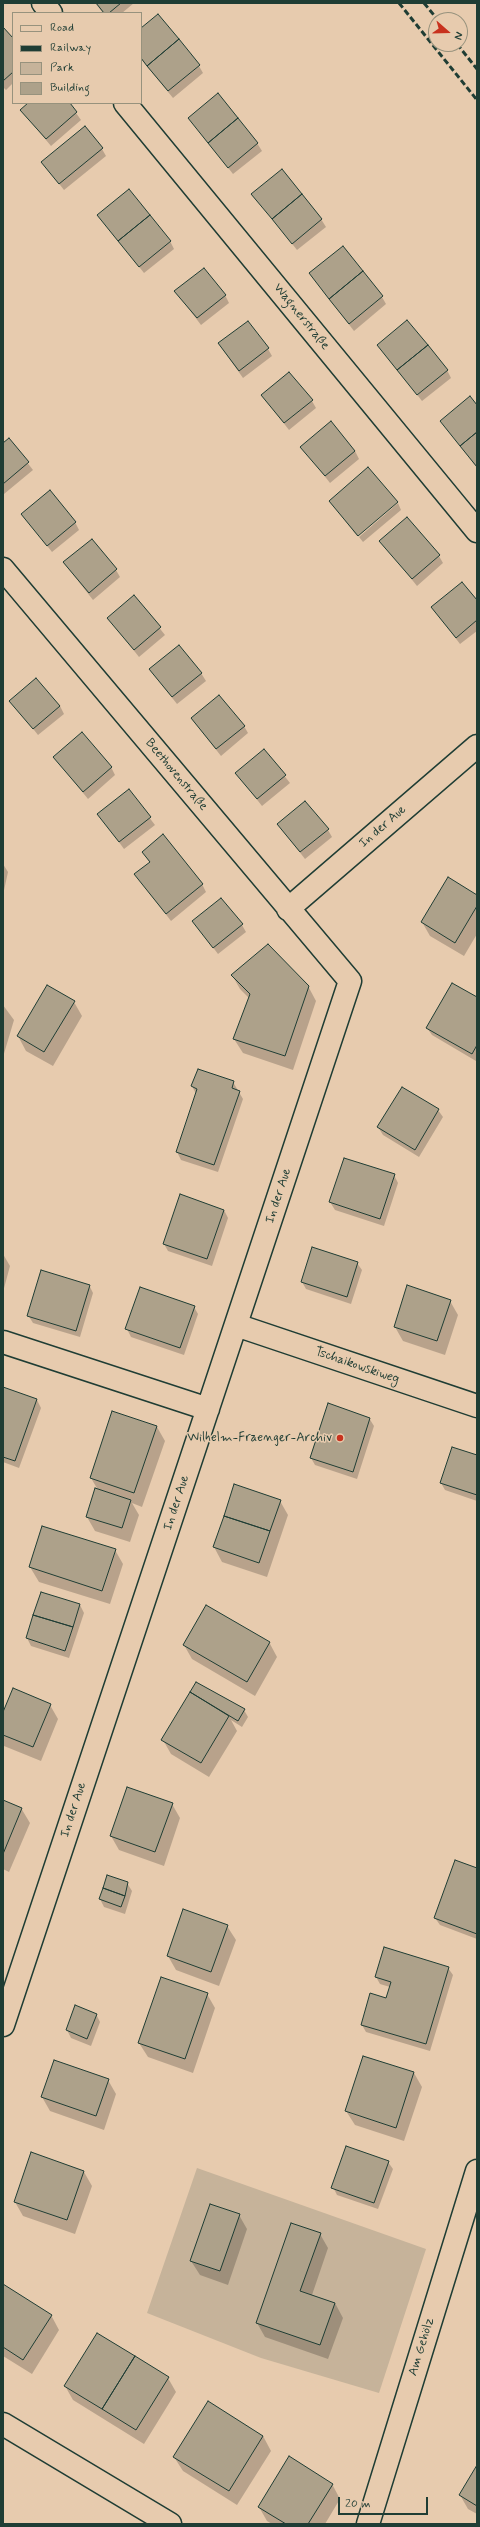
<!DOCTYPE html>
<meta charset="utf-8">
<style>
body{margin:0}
#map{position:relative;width:480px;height:2527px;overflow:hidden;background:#e7cbae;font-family:Mynerve,sans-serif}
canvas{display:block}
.frame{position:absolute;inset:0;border:4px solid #1f3d34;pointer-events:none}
.legend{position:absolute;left:12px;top:12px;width:130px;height:92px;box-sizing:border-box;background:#e7cbae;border:1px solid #97927d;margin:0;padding:5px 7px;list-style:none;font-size:12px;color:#1f3d34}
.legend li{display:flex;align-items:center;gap:8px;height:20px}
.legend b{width:20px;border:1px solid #97927d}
.north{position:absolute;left:428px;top:12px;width:40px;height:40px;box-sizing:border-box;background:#e7cbae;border:1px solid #97927d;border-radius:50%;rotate:110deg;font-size:11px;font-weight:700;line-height:16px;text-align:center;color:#1f3d34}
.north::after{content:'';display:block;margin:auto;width:14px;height:18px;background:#c8321e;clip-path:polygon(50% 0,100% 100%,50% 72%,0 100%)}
.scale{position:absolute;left:338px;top:2497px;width:90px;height:18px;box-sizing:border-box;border:2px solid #1f3d34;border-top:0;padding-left:5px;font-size:12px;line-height:14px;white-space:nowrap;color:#1f3d34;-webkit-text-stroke:3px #e7cbae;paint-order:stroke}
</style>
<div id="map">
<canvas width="480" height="2527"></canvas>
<div class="frame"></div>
<ul class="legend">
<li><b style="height:5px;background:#e7cbae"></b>Road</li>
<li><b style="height:5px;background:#1f3d34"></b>Railway</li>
<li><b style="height:11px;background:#c6b39a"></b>Park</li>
<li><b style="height:11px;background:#ada18a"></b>Building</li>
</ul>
<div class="north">N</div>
<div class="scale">20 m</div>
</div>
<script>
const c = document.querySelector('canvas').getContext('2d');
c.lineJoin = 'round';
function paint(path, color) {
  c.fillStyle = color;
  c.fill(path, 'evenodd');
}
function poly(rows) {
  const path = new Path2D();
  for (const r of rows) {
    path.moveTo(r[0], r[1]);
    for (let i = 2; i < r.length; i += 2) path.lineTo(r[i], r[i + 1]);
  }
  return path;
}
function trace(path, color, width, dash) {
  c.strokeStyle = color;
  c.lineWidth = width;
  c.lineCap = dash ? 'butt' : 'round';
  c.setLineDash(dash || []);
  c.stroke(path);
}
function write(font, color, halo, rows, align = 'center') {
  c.font = font + ' Mynerve,sans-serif';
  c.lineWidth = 3;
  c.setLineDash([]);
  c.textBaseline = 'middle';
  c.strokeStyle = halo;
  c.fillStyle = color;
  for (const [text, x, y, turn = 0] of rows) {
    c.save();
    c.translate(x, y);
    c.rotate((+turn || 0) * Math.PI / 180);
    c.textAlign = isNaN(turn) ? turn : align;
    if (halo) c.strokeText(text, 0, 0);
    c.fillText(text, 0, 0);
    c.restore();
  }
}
const green = poly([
 [197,2168,426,2249,379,2393,261,2358,147,2313]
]);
const shadow = poly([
 [95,3,134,3,122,13,103,13],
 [3,28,13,40,13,83,6,90,3,87],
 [141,30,199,66,203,73,173,98,141,59],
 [30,103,69,103,81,120,51,146,21,110],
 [189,118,257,143,262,151,233,174],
 [102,149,106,156,64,190,42,162],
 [253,194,321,219,326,227,297,250],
 [98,215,170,241,174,249,144,273],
 [310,274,382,297,386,304,354,331],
 [176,292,225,295,229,303,201,325],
 [219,344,268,349,272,356,243,378],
 [378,345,447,370,451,378,422,401],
 [262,395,312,401,316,408,289,430],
 [477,406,477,468,441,421],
 [9,439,33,470,4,494,3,444],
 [302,447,355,451,359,459,330,483],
 [330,501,396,502,357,536],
 [398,503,401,510,363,542,359,537],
 [22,514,75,522,79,530,52,552],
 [381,541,439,556,443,563,417,586],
 [64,563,116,570,120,577,93,600],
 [134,596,165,635,139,657,108,618],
 [477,602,477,631,460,644,432,607],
 [150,670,201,673,206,681,177,704],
 [11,701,60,706,64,714,38,735],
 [192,719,244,726,248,733,221,756],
 [264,750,290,783,262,806,236,773],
 [54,757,111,767,115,775,88,799],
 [129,791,155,825,124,849,99,815],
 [278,824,328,830,332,837,305,859],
 [143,852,202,884,206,892,171,921,135,874,150,863],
 [3,864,8,872,3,895],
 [477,896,477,934,464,956,430,936,422,922],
 [193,921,242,925,246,932,218,954],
 [232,975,308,986,316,1001,293,1070,243,1053,234,1039,249,998,240,989],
 [477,998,477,1060,476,1061,432,1035,427,1028],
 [74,1002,82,1016,53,1066,26,1051,18,1036],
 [3,1005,14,1020,3,1057],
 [233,1082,243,1099,218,1172,181,1160,177,1152,196,1094,192,1086],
 [402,1088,438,1110,443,1117,419,1157,383,1135,378,1127],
 [394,1175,398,1183,384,1226,335,1210,330,1202],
 [224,1210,228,1218,212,1266,168,1251,164,1244],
 [3,1254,10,1266,3,1292],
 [357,1263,362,1270,351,1304,306,1289,302,1282],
 [89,1285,93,1293,80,1337,33,1323,28,1315],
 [450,1301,458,1315,445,1355,403,1341,395,1327],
 [194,1307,198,1314,184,1355,131,1337,127,1329],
 [3,1388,37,1400,41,1408,19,1468,3,1462],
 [369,1418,374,1426,357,1479,315,1465,311,1458],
 [157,1427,165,1441,142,1507,132,1503,139,1515,130,1542,95,1531,87,1517,98,1490,91,1478],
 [477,1456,477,1501,445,1490,441,1483],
 [235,1486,280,1501,288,1515,267,1577,222,1562,214,1547],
 [115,1550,123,1564,110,1604,39,1582,30,1567],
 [80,1605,84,1613,69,1658,31,1646,27,1638],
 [269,1642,277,1657,255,1696,192,1659,184,1645],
 [191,1693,244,1710,248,1717,242,1727,231,1720,237,1731,209,1777,171,1754,163,1740],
 [50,1705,58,1719,41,1761,4,1746,3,1715],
 [3,1801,21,1808,30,1823,9,1872,3,1869],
 [172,1804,180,1818,164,1866,119,1850,111,1836],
 [477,1869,477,1939,440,1925,435,1918],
 [127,1883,132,1891,125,1914,104,1907,100,1899],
 [227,1926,236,1940,219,1986,176,1970,168,1956],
 [448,1968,453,1975,430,2051,366,2032,362,2025,387,1999,390,1987,380,1984,376,1977],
 [207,1994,215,2008,193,2073,148,2057,139,2043],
 [96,2014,100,2022,91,2046,71,2038,67,2030],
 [364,2057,414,2073,422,2087,404,2141,355,2125,346,2111],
 [108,2080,116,2094,104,2130,50,2111,42,2097],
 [388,2162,393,2169,378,2209,337,2195,333,2187],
 [84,2172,92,2186,75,2234,23,2216,15,2202],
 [239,2215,247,2229,228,2285,200,2275,191,2261],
 [320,2234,328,2248,312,2295,335,2303,343,2318,328,2359,265,2337,257,2323],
 [3,2285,51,2315,59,2330,32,2374,3,2356],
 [168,2378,176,2392,144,2444,73,2400,65,2386],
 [208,2403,263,2436,271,2451,237,2505,183,2471,174,2457],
 [477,2468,477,2514,468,2509,460,2495],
 [332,2484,340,2499,325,2524,272,2524,267,2521,259,2507]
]);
const building = poly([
 [96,3,121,3,109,13,104,13,96,3],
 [158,14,179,39,147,66,141,58,141,28,158,14],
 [3,27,13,38,13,72,3,81,3,27],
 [179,39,200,65,168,91,147,66,179,39],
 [218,93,238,118,208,143,188,118,218,93],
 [28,103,70,103,77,112,46,139,20,110,28,103],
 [238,118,258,143,228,168,208,143,238,118],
 [85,126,103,148,59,184,41,162,85,126],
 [282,169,302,194,272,219,251,194,282,169],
 [129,189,150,215,118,241,97,215,129,189],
 [302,194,322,219,292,244,272,219,302,194],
 [150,215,171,241,139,267,118,241,150,215],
 [343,246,363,271,329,299,309,273,343,246],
 [204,268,226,295,197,318,174,291,204,268],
 [363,271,383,296,349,324,329,299,363,271],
 [407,320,428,345,397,370,377,345,407,320],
 [248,321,269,348,239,371,218,343,248,321],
 [428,345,448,370,417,395,397,370,428,345],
 [289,372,313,400,284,423,261,395,289,372],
 [470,396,477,405,477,432,460,446,440,421,470,396],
 [331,421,355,451,325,476,300,447,331,421],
 [477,432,477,467,460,446,477,432],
 [9,438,29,462,3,484,3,443,9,438],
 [368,467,398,502,358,536,329,501,368,467],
 [50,490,76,522,47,546,21,514,50,490],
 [407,517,440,555,412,579,379,541,407,517],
 [92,539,117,569,89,593,63,562,92,539],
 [462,582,477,600,477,620,456,638,431,607,462,582],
 [134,595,161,627,134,650,107,618,134,595],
 [179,645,202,673,172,697,149,669,179,645],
 [36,678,60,706,33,729,9,701,36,678],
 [219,695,245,726,216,749,191,718,219,695],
 [82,732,112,767,83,792,53,757,82,732],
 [264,749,286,775,257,799,235,773,264,749],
 [129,789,151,817,119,842,97,814,129,789],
 [305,801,329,829,300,852,277,824,305,801],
 [163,834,203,884,166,914,134,874,150,862,142,852,163,834],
 [448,877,477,895,477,906,455,943,421,922,448,877],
 [221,898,243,924,213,948,192,921,221,898],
 [268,944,309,986,285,1056,233,1039,250,994,231,975,268,944],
 [452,983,477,997,477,1045,472,1054,426,1028,452,983],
 [47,985,75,1001,44,1052,17,1036,47,985],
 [198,1069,234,1081,232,1088,240,1091,214,1165,176,1152,197,1089,191,1086,198,1069],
 [402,1087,439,1109,415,1150,377,1127,402,1087],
 [344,1158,395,1174,380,1219,329,1202,344,1158],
 [180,1194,224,1210,207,1259,163,1244,180,1194],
 [312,1247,358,1262,347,1297,301,1282,312,1247],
 [41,1270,90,1285,76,1331,27,1316,41,1270],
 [407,1285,451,1300,437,1341,394,1327,407,1285],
 [140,1287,195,1306,180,1348,125,1329,140,1287],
 [3,1387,37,1399,15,1461,3,1457,3,1387],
 [328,1403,370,1418,353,1472,310,1458,328,1403],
 [112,1411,157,1426,134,1493,90,1478,112,1411],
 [452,1447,477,1455,477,1495,440,1483,452,1447],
 [234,1484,281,1500,270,1531,224,1516,234,1484],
 [95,1488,131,1500,122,1528,86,1517,95,1488],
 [224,1516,270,1531,259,1563,213,1547,224,1516],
 [42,1526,116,1549,102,1591,29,1567,42,1526],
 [41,1592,80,1604,73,1627,33,1615,41,1592],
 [206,1605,270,1642,247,1682,183,1645,206,1605],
 [33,1615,73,1627,65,1651,26,1638,33,1615],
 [196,1682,245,1709,238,1721,190,1692,196,1682],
 [13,1688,51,1704,33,1747,3,1735,3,1712,13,1688],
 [190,1692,229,1716,201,1763,161,1740,190,1692],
 [127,1787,173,1803,155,1852,110,1836,127,1787],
 [3,1800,22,1808,3,1854,3,1800],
 [455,1860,477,1868,477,1934,434,1918,455,1860],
 [107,1875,128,1882,125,1896,103,1888,107,1875],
 [103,1888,125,1896,121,1907,99,1899,103,1888],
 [183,1909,228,1925,211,1972,167,1956,183,1909],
 [384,1947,449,1967,426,2044,361,2025,370,1993,386,1998,391,1982,375,1977,384,1947],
 [161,1977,208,1993,185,2059,138,2043,161,1977],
 [75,2005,97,2014,87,2039,66,2030,75,2005],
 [363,2056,414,2072,396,2128,345,2111,363,2056],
 [54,2060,109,2079,96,2116,41,2097,54,2060],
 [346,2146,389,2161,374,2203,331,2188,346,2146],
 [31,2152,84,2171,67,2220,14,2202,31,2152],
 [210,2204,240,2214,220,2271,190,2261,210,2204],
 [291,2223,321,2233,300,2291,335,2303,320,2345,256,2323,291,2223],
 [3,2284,52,2315,23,2360,3,2347,3,2284],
 [97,2333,135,2356,102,2409,64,2386,97,2333],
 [135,2356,169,2377,136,2430,102,2409,135,2356],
 [208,2401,263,2436,229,2491,173,2457,208,2401],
 [289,2456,333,2484,308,2524,286,2524,258,2507,289,2456],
 [477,2465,477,2506,459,2495,477,2465]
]);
const minor = poly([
 [43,3,51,13],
 [125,103,477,531],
 [3,569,350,981,3,2025],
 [288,909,477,746],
 [236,1325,477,1406],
 [3,1342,208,1409],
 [3,2424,170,2524],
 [368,2524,477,2171]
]);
const rail = poly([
 [399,3,477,100],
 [424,3,438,20],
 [457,44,477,69]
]);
const markers = [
 [340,1438,4,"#c8321e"]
];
const streetNames = [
 ["Wagnerstraße",301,317,51],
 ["Beethovenstraße",176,775,50],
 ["In der Aue",383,827,-41],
 ["In der Aue",279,1196,-72],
 ["Tschaikowskiweg",357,1366,19],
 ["In der Aue",177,1503,-72],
 ["In der Aue",74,1810,-72],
 ["Am Gehölz",422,2347,-73]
];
const poiNames = [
 ["Wilhelm-Fraenger-Archiv",332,1438]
];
paint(green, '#c6b39a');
paint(shadow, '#0003');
paint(building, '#ada18a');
trace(building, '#1f3d34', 1);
trace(minor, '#1f3d34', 25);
trace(minor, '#e7cbae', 22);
trace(rail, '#1f3d34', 3, [6, 3]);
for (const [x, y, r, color] of markers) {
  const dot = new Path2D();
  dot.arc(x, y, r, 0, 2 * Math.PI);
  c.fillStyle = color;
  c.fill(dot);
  trace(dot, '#e7cbae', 1.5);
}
write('13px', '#1f3d34', '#e7cbae', streetNames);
write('13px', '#1f3d34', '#e7cbae', poiNames, 'right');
</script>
